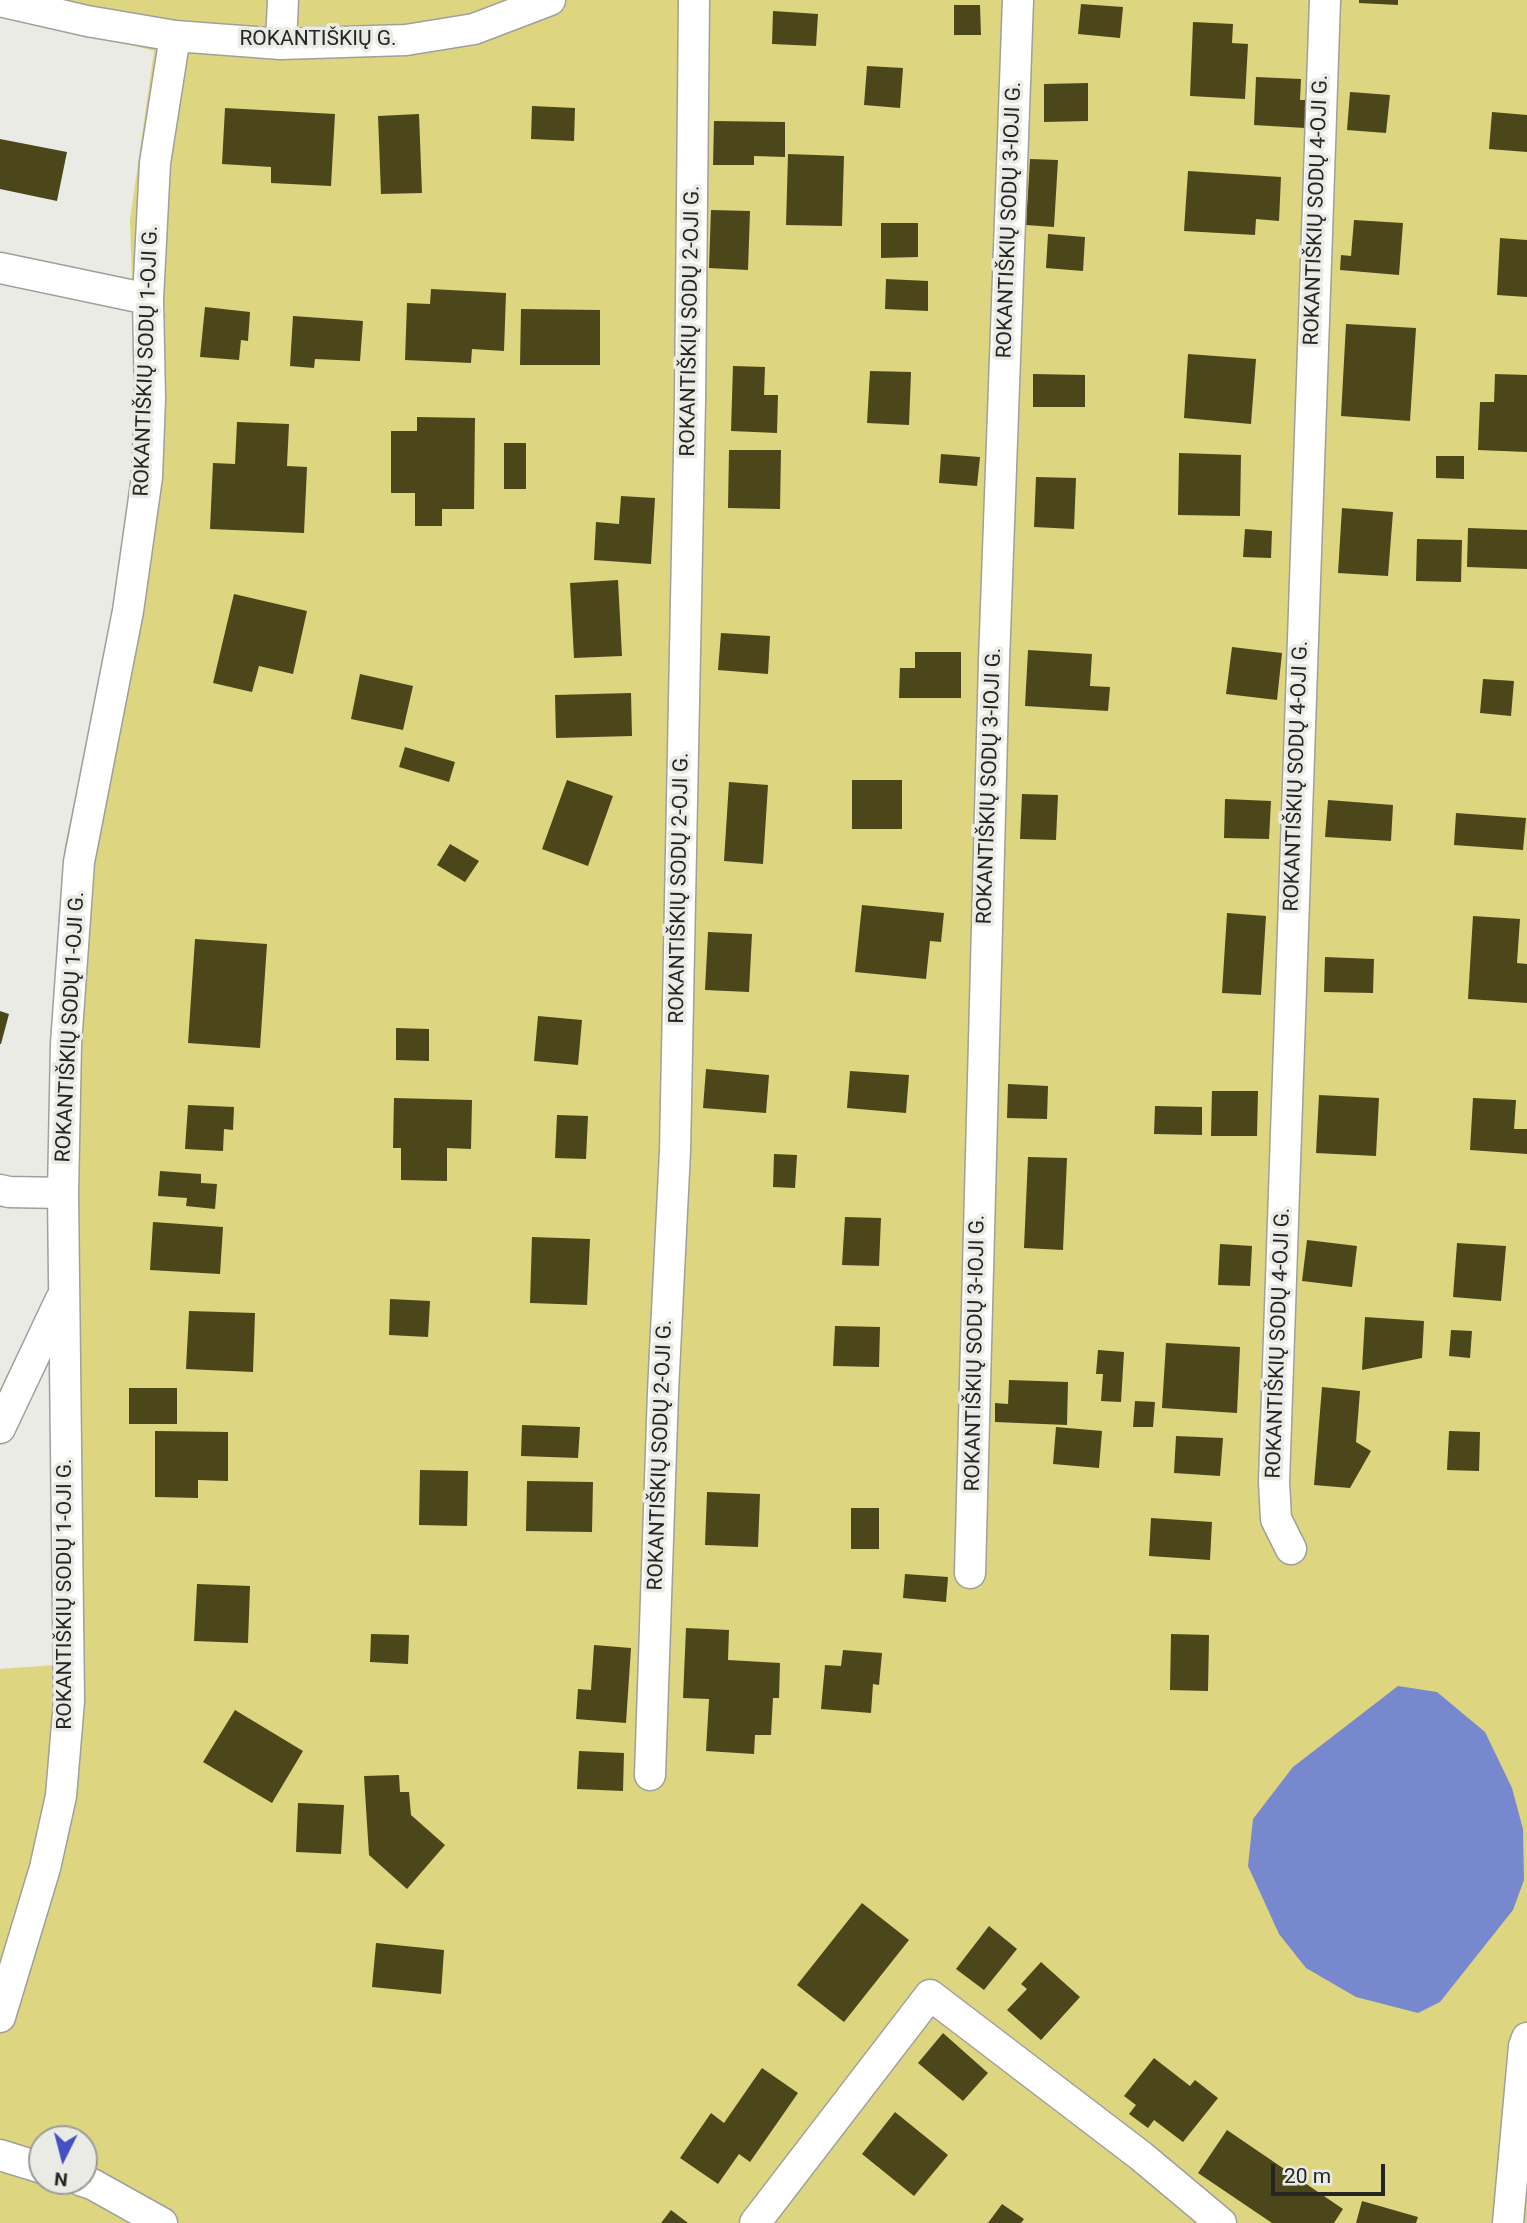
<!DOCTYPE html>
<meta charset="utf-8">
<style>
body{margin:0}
#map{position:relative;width:1527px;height:2223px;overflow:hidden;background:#ebebe6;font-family:Roboto,sans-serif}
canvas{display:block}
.north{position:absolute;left:28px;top:2125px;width:70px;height:70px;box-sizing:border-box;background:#ebebe6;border:2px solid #9c9c98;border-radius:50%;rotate:186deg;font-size:19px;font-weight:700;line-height:28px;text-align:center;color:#252524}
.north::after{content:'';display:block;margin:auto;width:24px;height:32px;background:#4450c4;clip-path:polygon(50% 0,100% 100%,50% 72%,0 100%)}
.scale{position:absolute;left:1271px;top:2164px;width:114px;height:32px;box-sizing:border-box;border:4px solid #252524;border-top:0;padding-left:9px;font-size:21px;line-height:24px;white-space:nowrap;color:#252524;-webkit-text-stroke:5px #ebebe6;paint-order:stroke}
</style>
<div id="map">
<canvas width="1527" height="2223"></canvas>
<div class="north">N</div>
<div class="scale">20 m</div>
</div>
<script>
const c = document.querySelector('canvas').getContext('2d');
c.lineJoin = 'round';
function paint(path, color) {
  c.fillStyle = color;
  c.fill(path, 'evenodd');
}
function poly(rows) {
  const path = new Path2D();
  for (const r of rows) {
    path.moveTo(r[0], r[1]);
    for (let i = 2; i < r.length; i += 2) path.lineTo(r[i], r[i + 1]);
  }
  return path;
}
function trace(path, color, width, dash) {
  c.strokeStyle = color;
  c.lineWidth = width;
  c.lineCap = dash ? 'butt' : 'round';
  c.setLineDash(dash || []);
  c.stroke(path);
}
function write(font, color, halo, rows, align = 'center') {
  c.font = font + ' Roboto,sans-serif';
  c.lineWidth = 7;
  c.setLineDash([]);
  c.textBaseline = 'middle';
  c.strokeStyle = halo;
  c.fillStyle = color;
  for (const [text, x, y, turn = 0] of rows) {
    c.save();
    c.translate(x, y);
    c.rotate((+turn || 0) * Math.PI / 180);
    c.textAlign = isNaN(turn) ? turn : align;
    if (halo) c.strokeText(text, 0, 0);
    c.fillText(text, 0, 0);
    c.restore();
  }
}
const green = poly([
 [0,0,1527,0,1527,2223,0,2223,0,1669,55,1665,55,983,65,845,106,655,137,428,130,220,154,51,0,9],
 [42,2139,84,2139,84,2181,42,2181]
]);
const water = poly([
 [1398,1686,1437,1692,1485,1732,1512,1788,1523,1829,1524,1880,1513,1910,1440,2002,1418,2013,1356,1997,1306,1968,1279,1934,1248,1866,1253,1819,1293,1767]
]);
const building = poly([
 [1359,0,1398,0,1398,5,1359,3],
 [1081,4,1123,7,1120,38,1078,34],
 [954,5,980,5,981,35,954,35],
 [773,11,818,14,816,46,772,44],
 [1193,22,1233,24,1232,43,1248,44,1245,99,1190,96],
 [867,66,903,68,900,108,864,105],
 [1256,77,1301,79,1300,100,1306,100,1305,128,1254,125],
 [1088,83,1088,121,1044,122,1044,84],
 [1350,92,1390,95,1386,133,1347,130],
 [532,106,575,108,574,141,531,139],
 [225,108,335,114,331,186,271,183,271,167,222,164],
 [1492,112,1527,115,1527,152,1489,149],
 [419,114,422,193,381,194,378,116],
 [714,121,785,122,785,157,754,156,754,165,713,165],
 [0,139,67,152,57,201,0,189],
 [788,154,844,156,842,226,786,225],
 [1030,159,1058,160,1054,227,1026,225],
 [1188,171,1281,177,1279,221,1256,219,1255,235,1184,231],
 [711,210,750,211,748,270,709,268],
 [1354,220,1403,223,1399,275,1340,270,1341,255,1351,256],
 [881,223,918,223,918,257,881,258],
 [1048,234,1085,237,1083,271,1046,268],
 [1500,238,1527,240,1527,297,1497,295],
 [886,279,928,281,928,311,885,309],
 [431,289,506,293,504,351,472,349,471,363,405,360,407,303,430,304],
 [205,307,250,312,248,341,241,340,239,360,200,357],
 [521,309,600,310,600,365,520,365],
 [293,316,363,321,360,361,315,359,314,368,290,366],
 [1346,324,1416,328,1410,421,1341,416],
 [1188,354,1256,359,1251,424,1184,418],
 [733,366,765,367,764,395,778,395,777,433,731,431],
 [870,371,911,372,909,425,867,423],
 [1033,374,1085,375,1085,407,1033,407],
 [1495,374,1527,375,1527,452,1478,450,1480,402,1494,402],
 [417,417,475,418,474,509,442,509,442,526,415,526,415,493,391,493,391,431,417,431],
 [237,422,289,424,287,466,307,467,304,533,210,529,213,463,235,464],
 [504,443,526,443,526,489,504,489],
 [729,450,781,450,780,509,728,508],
 [1179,453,1241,455,1240,516,1178,515],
 [941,454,980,457,977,486,939,483],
 [1436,456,1464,456,1464,479,1436,478],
 [1036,477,1076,478,1074,529,1034,527],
 [621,496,655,498,651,564,594,560,596,522,619,524],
 [1342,508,1393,512,1388,576,1338,573],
 [1468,528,1527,530,1527,569,1467,567],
 [1245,529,1272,531,1271,558,1243,557],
 [1417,539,1462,540,1461,582,1416,581],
 [618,580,622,656,574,658,570,583],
 [234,594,307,611,293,674,259,666,252,692,213,683],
 [721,633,770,636,768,674,718,670],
 [1232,647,1282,653,1277,700,1226,694],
 [1028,650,1092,654,1090,686,1110,687,1108,711,1025,706],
 [915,652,961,652,961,698,899,698,900,668,915,668],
 [360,674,413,686,403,730,351,719],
 [1483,679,1514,681,1511,716,1480,713],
 [631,693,632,736,556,738,555,695],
 [405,747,455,762,449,782,399,767],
 [567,780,613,796,588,866,542,849],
 [852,780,902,780,902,829,852,829],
 [729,782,768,785,763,864,724,861],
 [1022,794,1058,795,1056,840,1020,839],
 [1225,799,1271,801,1269,839,1224,838],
 [1328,800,1393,805,1391,841,1325,837],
 [1456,813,1526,818,1523,850,1454,845],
 [450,844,479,861,465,882,437,865],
 [862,905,944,913,941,942,930,941,926,979,855,972],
 [1227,913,1266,916,1261,995,1222,993],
 [1473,916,1520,919,1517,963,1527,964,1527,1003,1468,999],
 [708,932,752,934,749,992,705,990],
 [195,939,267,944,260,1048,188,1043],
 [1325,957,1374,959,1373,993,1324,992],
 [0,1011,9,1014,1,1044,0,1044],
 [538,1016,582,1020,578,1065,534,1061],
 [396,1028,429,1029,429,1061,396,1060],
 [706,1069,769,1075,766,1113,703,1108],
 [850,1071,909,1075,906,1113,847,1108],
 [1008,1084,1048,1086,1047,1119,1007,1118],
 [1212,1091,1258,1091,1257,1136,1211,1136],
 [1319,1095,1379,1098,1376,1156,1316,1153],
 [394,1098,472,1100,471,1149,447,1148,447,1181,401,1180,401,1148,393,1148],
 [1473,1098,1516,1100,1514,1129,1527,1129,1527,1154,1470,1150],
 [188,1105,234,1107,233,1130,224,1129,223,1151,185,1149],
 [1155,1106,1202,1107,1202,1135,1154,1134],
 [557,1115,588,1116,586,1159,555,1158],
 [774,1154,797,1155,795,1188,773,1187],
 [1028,1157,1067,1158,1063,1250,1024,1248],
 [160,1171,201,1174,201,1183,217,1184,215,1209,186,1206,187,1198,158,1196],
 [845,1217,881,1218,879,1266,842,1265],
 [153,1222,223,1227,220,1274,150,1270],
 [532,1237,590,1239,587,1305,530,1303],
 [1307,1240,1357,1246,1352,1287,1302,1281],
 [1457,1243,1506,1246,1501,1301,1453,1297],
 [1220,1244,1252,1246,1250,1286,1218,1285],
 [390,1299,430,1301,428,1337,389,1335],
 [189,1311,255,1313,253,1372,186,1369],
 [1365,1317,1424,1321,1422,1358,1362,1370],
 [835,1326,880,1327,879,1367,833,1366],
 [1451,1330,1472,1331,1470,1358,1449,1356],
 [1166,1343,1240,1347,1237,1413,1162,1408],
 [1098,1350,1124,1352,1121,1402,1101,1401,1103,1374,1096,1374],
 [1009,1380,1068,1382,1067,1425,995,1422,995,1403,1008,1404],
 [1322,1387,1360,1391,1356,1442,1371,1451,1350,1488,1314,1485],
 [129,1388,177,1388,177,1424,129,1424],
 [1135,1401,1155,1402,1153,1427,1133,1427],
 [522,1425,580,1427,578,1458,521,1456],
 [1056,1427,1102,1431,1099,1468,1053,1464],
 [155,1431,228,1432,228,1481,198,1480,198,1498,155,1497],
 [1449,1431,1480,1432,1479,1471,1447,1470],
 [1176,1436,1223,1438,1220,1476,1174,1473],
 [420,1470,468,1471,467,1526,419,1525],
 [527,1481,593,1482,592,1532,526,1531],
 [707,1492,760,1494,758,1547,705,1545],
 [851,1508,879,1508,879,1549,851,1549],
 [1151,1518,1212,1522,1210,1560,1149,1556],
 [905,1574,948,1577,946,1602,903,1598],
 [197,1584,250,1586,248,1643,194,1641],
 [686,1628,729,1630,728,1660,780,1663,779,1698,773,1698,771,1735,755,1735,754,1754,706,1751,709,1699,683,1698],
 [371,1634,409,1635,408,1664,370,1662],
 [1171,1634,1209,1635,1208,1691,1170,1690],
 [594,1645,631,1648,626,1723,576,1719,578,1689,591,1690],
 [843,1650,882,1653,879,1685,873,1684,871,1713,821,1709,825,1665,841,1666],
 [235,1710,303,1751,272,1803,203,1762],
 [579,1751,624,1753,623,1791,577,1789],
 [399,1775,400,1792,409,1792,411,1815,445,1845,407,1889,369,1855,364,1776],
 [298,1803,344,1805,341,1854,296,1852],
 [862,1903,909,1940,844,2022,797,1985],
 [989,1926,1017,1949,984,1990,956,1969],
 [376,1943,444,1950,441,1994,372,1987],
 [1041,1962,1080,1997,1041,2040,1007,2010,1027,1989,1021,1984],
 [943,2033,988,2073,963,2101,918,2063],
 [1154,2058,1190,2086,1195,2080,1218,2098,1183,2142,1154,2120,1148,2128,1129,2114,1136,2105,1124,2096],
 [762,2068,798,2093,750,2162,739,2154,718,2184,680,2158,711,2113,724,2123],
 [895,2112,948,2155,914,2196,862,2154],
 [1227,2130,1343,2209,1334,2223,1272,2223,1198,2173],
 [1362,2201,1418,2217,1416,2223,1356,2223],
 [1002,2204,1024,2219,1021,2223,988,2223],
 [671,2210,688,2223,661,2223]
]);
const minor = poly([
 [0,1,87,21,175,36,281,44,406,40,474,29,550,0],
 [281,44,283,0],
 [0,268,148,299],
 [0,1190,9,1192,63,1193],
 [0,1428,61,1299],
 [1291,1549,1276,1519,1274,1482,1325,0],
 [970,1573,994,661,1018,0],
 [650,1775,663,1392,675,1151,690,401,694,0],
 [0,2017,45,1868,61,1796,69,1701,63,1193,66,1044,79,862,128,611,147,477,150,399,148,299,155,163,175,36],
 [0,2155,42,2168],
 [82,2181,92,2184,162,2223],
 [755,2223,930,1995,1141,2156,1221,2223],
 [1508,2223,1524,2046,1527,2038]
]);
const streetNames = [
 ["ROKANTIŠKIŲ G.",318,40],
 ["ROKANTIŠKIŲ SODŲ 4-OJI G.",1317,210,-88],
 ["ROKANTIŠKIŲ SODŲ 3-IOJI G.",1010,220,-88],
 ["ROKANTIŠKIŲ SODŲ 2-OJI G.",691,321,-89],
 ["ROKANTIŠKIŲ SODŲ 1-OJI G.",147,361,-88],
 ["ROKANTIŠKIŲ SODŲ 4-OJI G.",1297,776,-88],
 ["ROKANTIŠKIŲ SODŲ 3-IOJI G.",990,786,-88],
 ["ROKANTIŠKIŲ SODŲ 2-OJI G.",680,888,-89],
 ["ROKANTIŠKIŲ SODŲ 1-OJI G.",71,1027,-87],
 ["ROKANTIŠKIŲ SODŲ 4-OJI G.",1279,1343,-88],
 ["ROKANTIŠKIŲ SODŲ 3-IOJI G.",976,1353,-89],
 ["ROKANTIŠKIŲ SODŲ 2-OJI G.",661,1455,-88],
 ["ROKANTIŠKIŲ SODŲ 1-OJI G.",66,1594,-90]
];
paint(green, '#ded580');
paint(water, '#7888ce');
paint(building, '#4c471a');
trace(minor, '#9f9f9b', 33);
trace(minor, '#fff', 30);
write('21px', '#252524', '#ebebe6', streetNames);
</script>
